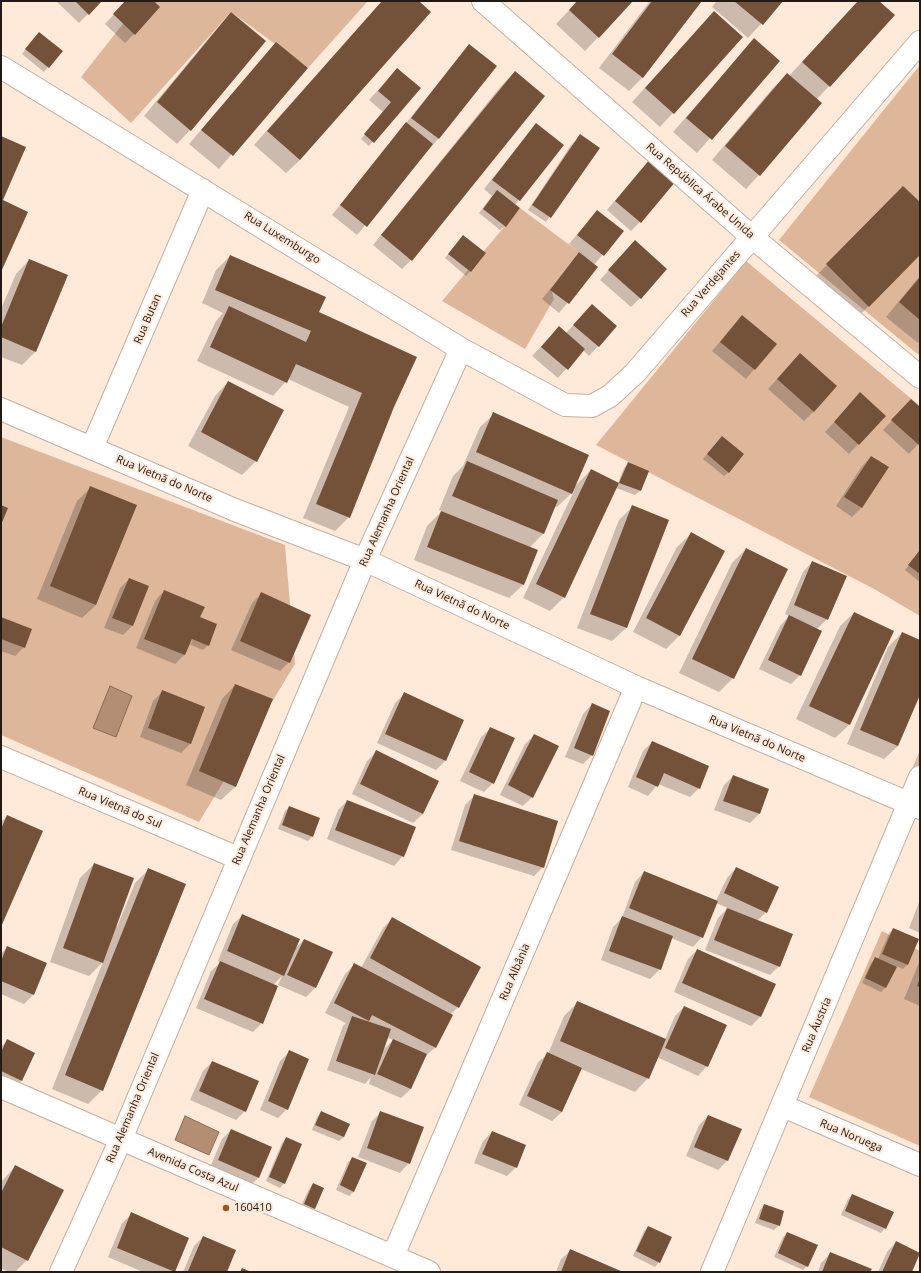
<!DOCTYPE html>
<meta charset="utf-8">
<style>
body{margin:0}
#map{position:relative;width:921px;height:1273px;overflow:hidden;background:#ffe9d9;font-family:"Open Sans",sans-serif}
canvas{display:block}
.frame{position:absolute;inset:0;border:2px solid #221a15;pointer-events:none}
</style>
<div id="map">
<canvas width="921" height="1273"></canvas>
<div class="frame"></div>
</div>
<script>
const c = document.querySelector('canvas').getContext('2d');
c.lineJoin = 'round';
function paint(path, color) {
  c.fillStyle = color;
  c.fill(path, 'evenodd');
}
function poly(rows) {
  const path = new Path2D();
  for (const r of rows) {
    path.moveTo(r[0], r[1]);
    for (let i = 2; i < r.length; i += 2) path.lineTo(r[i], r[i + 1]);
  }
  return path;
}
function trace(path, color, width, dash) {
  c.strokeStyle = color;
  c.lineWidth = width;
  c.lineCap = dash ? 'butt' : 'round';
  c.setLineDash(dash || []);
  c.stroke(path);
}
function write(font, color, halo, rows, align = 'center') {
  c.font = font + ' "Open Sans",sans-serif';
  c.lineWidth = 4;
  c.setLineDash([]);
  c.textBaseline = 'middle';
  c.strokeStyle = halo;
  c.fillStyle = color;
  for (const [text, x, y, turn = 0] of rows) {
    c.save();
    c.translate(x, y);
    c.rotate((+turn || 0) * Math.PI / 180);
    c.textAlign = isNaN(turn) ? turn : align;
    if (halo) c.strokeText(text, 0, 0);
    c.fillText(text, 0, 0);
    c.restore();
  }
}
const forest = poly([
 [141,1,368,1,308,68,231,12,131,123,81,77],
 [920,65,920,356,779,240],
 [520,208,579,252,551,289,554,299,525,349,442,301],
 [746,261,920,406,920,616,876,590,596,445],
 [1,437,285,545,295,664,199,822,1,735],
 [920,750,920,790,906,784],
 [882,931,920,951,920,1146,809,1097]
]);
const water = poly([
 [110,686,132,696,116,737,93,728,110,686],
 [185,1116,219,1132,209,1155,175,1140,185,1116]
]);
const shadow = poly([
 [56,1,101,1,79,23],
 [126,1,152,1,134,34,125,43,105,24],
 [382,1,417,1,300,160,286,173,254,145],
 [578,1,632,1,585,51,556,24],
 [650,1,700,1,642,78,629,91,599,68],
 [714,1,782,1,748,38,712,7,716,2],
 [858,1,878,1,829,86,816,100,759,175,746,189,712,160,773,88,787,75,789,76],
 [714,12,673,113,660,127,632,102],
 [231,13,190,130,177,144,144,116,218,27],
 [34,38,48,67,44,72,22,54],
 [754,40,778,61,697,153,673,132],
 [276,43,306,68,219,169,189,144],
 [469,45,438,139,357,235,332,215],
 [397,69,419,88,369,146,361,139,383,112,369,100],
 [515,72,411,260,402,269,373,245,501,86],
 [536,124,563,145,515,205,505,226,500,230,479,213,492,196,484,189],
 [581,136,599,148,546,222,528,210,571,145],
 [641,170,640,222,631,231,607,210],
 [904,187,920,204,920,253,855,320,813,279],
 [597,211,622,231,594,265,597,268,559,313,542,299,580,253,569,244],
 [459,241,470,271,466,276,445,258],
 [626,251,640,298,631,307,600,280],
 [230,256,318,312,393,407,349,517,335,531,303,518,349,407,288,379,273,396,197,361,216,321,223,313,202,303,216,270],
 [29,260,35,352,22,365,1,357,1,309,16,274],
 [920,276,920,341,918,343,886,317],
 [592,305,598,346,589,356,583,350,558,378,532,356,559,327,566,333],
 [742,316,775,344,746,379,712,351],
 [791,364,814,411,804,421,768,389],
 [228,382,256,461,242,475,188,446,215,396],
 [860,394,884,416,849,454,825,432],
 [911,400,920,408,920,442,909,454,883,430],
 [494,414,574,487,591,470,618,483,624,468,628,464,648,471,640,491,635,495,616,488,564,597,550,611,523,598,574,491,557,507,555,506,543,534,530,547,536,550,523,585,509,598,414,560,427,526,442,511,439,510,453,476,463,466,480,427],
 [722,437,729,472,724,476,703,459],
 [871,457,887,467,861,508,852,517,836,506,862,466],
 [91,487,96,605,82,618,37,599,77,501],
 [632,507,668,520,626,628,612,641,577,628,619,520],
 [691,534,680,635,666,649,633,632,677,547],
 [746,549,733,678,719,692,679,673,732,563],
 [920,550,920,582,905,570],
 [812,562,827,619,817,629,800,675,791,684,759,669,780,626,789,616,785,614,803,572],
 [129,579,147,587,132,626,123,635,104,628,120,588],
 [164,591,199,618,208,645,203,650,189,644,184,655,175,664,136,648,155,601],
 [196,630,191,644,189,643],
 [261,594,289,662,280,671,231,650,252,603],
 [854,613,893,631,849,725,835,738,796,719,840,626],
 [1,619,24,647,15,656,1,651],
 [902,633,920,641,920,693,898,746,884,759,847,744,888,647],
 [235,685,235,787,221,800,186,785,222,699],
 [162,692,204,707,190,744,181,753,140,737,153,701],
 [404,694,463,720,445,761,436,770,377,743,395,703],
 [592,704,592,755,583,764,565,757,583,714],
 [491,728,493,783,484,792,460,781,481,737],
 [534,735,532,797,523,806,500,795,525,744],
 [652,742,699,788,690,797,658,784,648,796,628,787,643,751],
 [377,751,423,814,413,823,352,794,367,761],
 [733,776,768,789,759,814,750,823,714,810,724,785],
 [474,796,543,867,534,876,451,850,465,805],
 [347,801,403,856,394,866,327,839,338,810],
 [289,807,312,837,308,841,278,829,285,811],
 [7,816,1,925,1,822],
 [94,864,117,927,135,883,148,870,102,1090,88,1104,52,1089,103,962,89,976,50,962,80,878],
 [736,868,766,912,757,921,779,966,770,975,705,950,718,918,728,908,716,903,702,937,693,947,671,938,660,969,650,979,601,960,613,927,622,918,635,882,644,872,716,901,727,878],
 [920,900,920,933,909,928],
 [243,915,294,949,304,940,332,952,315,988,306,997,278,985,282,976,273,985,262,1023,253,1032,196,1008,211,971,221,962,218,961,233,924],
 [393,918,458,1007,450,1015,452,1016,435,1048,425,1056,411,1089,401,1098,369,1084,371,1077,365,1084,327,1070,343,1026,346,1023,325,1013,345,974,355,964,361,968,383,928],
 [387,1037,393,1040,382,1051],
 [894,929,907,965,903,969,896,966,885,988,881,992,862,983,871,963,876,958,878,959,889,933],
 [7,947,46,964,33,995,24,1004,1,994,1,954],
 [697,950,760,1017,751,1026,674,992,688,959],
 [920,960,920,1006,904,999],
 [578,1002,665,1039,675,1016,684,1007,707,1066,698,1076,657,1057,648,1078,635,1092,581,1069,562,1112,552,1121,519,1105,538,1062,548,1054,564,1016],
 [8,1040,34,1053,21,1081,12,1090,1,1085,1,1047],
 [289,1052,287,1109,278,1118,260,1110,280,1061],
 [212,1062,245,1111,236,1120,190,1100,203,1071],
 [322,1112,349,1124,344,1137,339,1141,312,1130,317,1117],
 [381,1112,409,1163,400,1173,358,1157,372,1121],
 [708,1116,727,1161,718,1170,686,1156,699,1125],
 [231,1130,271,1148,258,1178,249,1187,209,1170,222,1139],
 [492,1132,516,1167,507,1176,474,1163,483,1141],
 [286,1138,284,1183,280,1188,266,1181,282,1143],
 [353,1158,354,1191,349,1196,336,1190,348,1162],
 [15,1167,62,1191,27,1260,15,1272,9,1272,1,1268,1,1182],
 [313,1184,314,1208,310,1213,300,1208,309,1189],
 [852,1195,885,1228,881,1233,841,1215,848,1199],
 [764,1205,779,1225,774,1230,755,1223,760,1210],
 [132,1214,188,1238,174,1272,143,1272,108,1257,122,1223],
 [648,1227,659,1262,655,1267,633,1256,644,1231],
 [787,1233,807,1266,803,1270,774,1257,783,1237],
 [203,1237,235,1251,226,1272,183,1272,194,1246],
 [896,1242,911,1272,878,1272,887,1252],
 [571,1250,620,1272,556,1272,561,1259],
 [830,1254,869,1272,818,1272,821,1263]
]);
const building = poly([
 [75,1,102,1,89,15],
 [125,1,154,1,160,7,135,35,113,14],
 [382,1,419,1,431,12,300,160,267,131],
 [577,1,633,1,599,38,569,10],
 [652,1,702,1,643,78,612,54],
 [734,1,783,1,763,25],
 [858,1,879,1,895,15,830,87,802,62],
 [714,11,743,37,674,114,645,88],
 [231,12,266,41,191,131,157,102],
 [39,32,63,51,49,68,25,49],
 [754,38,780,61,712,140,686,118],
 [276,42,308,68,233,156,201,130],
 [469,44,497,66,439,139,411,118],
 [397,68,421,88,374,143,364,134,391,102,378,91],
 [515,71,545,96,412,261,381,235],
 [787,73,822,103,760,176,725,146],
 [406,122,433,144,367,227,340,205],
 [536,123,564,145,520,201,492,180],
 [580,134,600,148,551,218,532,205],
 [1,136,26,147,3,200,28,212,1,272],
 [650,159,676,181,641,223,615,201],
 [903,186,920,202,920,255,869,307,826,264],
 [497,190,520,208,506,227,483,209],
 [597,210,624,231,604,256,577,235],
 [463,235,486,253,471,272,448,254],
 [635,240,667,269,641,299,608,270],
 [579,252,598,267,569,304,550,290],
 [230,255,326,297,319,312,417,357,394,407,350,518,316,504,362,393,296,364,287,383,210,347,229,306,306,342,311,331,215,290],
 [29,259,68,275,36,352,1,337,1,327],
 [920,277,920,320,899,302],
 [592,304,617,326,599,347,573,325],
 [742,315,777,344,755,370,720,342],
 [559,326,585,349,568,370,541,347],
 [800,353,837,386,814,412,777,379],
 [228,381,284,410,257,462,201,432],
 [860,392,886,416,859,445,834,422],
 [911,399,920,407,919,445,891,420],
 [493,412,589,455,572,494,476,452],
 [722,436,744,454,729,473,707,454],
 [871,456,889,467,862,508,844,497],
 [467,461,558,500,544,534,452,496],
 [628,462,649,471,641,491,619,483],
 [591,469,619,483,565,598,536,584],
 [90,486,137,505,96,605,50,586],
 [1,505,8,508,1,525],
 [632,505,669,520,627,628,590,614],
 [441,511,538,550,524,585,427,547],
 [691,532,725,551,680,636,646,618],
 [746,548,788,569,734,679,692,659],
 [920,550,920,574,908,565],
 [812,561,847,576,828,620,794,605],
 [129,578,149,586,133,626,112,618],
 [164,590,205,607,200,617,217,624,209,646,192,639,185,655,144,639],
 [261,592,311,615,290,663,240,641],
 [854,612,894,631,850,725,809,706],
 [789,615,822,631,801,676,768,660],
 [1,617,32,629,25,648,1,639],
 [902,632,920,640,920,695,898,746,860,730],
 [235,684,273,699,236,787,199,771],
 [162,690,205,707,191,744,148,728],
 [404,692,464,720,446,761,385,734],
 [592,703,610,711,593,756,574,748],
 [490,727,515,738,494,784,469,772],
 [534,734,559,746,533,798,508,785],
 [652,741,709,766,700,789,664,773,658,787,636,777],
 [376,750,439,781,423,814,360,784],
 [733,775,769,789,760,814,723,801],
 [474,794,558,821,544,868,459,841],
 [347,800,416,827,404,857,335,830],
 [289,806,320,818,313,837,282,825],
 [7,815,43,831,1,927,1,829],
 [94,863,134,878,103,963,63,948],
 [736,867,779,887,767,913,724,893],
 [148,868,186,884,103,1091,65,1075],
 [644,871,718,901,703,938,629,908],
 [727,908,793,934,780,967,714,940],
 [242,914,300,939,284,976,227,951],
 [622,916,673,936,661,970,609,951],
 [392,917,481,967,459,1008,370,958],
 [893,928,919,939,908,965,882,954],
 [304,939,333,952,316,988,287,975],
 [7,946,47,963,34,995,1,981,1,961],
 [697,949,776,984,761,1017,682,983],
 [875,957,897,967,886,988,865,978],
 [220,961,278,986,263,1024,204,999],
 [354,963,453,1015,436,1048,372,1015,369,1021,334,1003],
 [920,978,920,987,917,986],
 [577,1001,666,1039,649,1079,560,1041],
 [684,1006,727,1025,708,1067,665,1048],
 [352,1016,391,1029,375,1075,336,1061],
 [7,1039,35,1053,22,1081,1,1071,1,1052],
 [393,1039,427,1054,411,1089,377,1074],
 [289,1050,309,1059,288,1110,268,1101],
 [547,1052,582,1068,562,1112,527,1096],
 [212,1061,259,1081,246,1112,199,1091],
 [321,1111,350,1124,344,1137,315,1125],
 [380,1111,424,1127,410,1164,367,1148],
 [708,1115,742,1129,728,1161,694,1147],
 [231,1129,272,1147,259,1178,218,1160],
 [492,1131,526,1145,517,1168,482,1154],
 [286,1137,302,1144,285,1184,269,1177],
 [352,1157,367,1163,354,1192,340,1185],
 [15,1165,64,1190,28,1261,1,1247,1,1193],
 [313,1183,324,1188,315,1209,304,1204],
 [852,1194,894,1212,886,1229,845,1211],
 [764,1204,784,1211,780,1226,759,1219],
 [131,1212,189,1238,175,1272,117,1248],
 [648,1226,672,1237,660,1263,636,1251],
 [787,1232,818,1245,808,1267,778,1253],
 [203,1236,236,1250,227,1272,188,1271],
 [896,1241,920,1253,912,1272,882,1272],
 [570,1249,623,1272,561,1272],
 [830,1252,872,1269,870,1272,822,1272],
 [242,1268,251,1272,240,1272]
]);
const minor = poly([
 [483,1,752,237,920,377],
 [1,67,461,349,565,405,592,406,610,396,635,373,920,42],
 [1,409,235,510,365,560,636,687,920,808],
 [92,448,203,190],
 [1,757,238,858],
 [1,1087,429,1272],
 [783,1106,920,1165],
 [393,1256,636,687],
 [61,1272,121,1139,365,560,461,349],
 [712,1272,920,777]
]);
const markers = [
 [226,1208,4,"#985921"]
];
const streetNames = [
 ["Rua República Árabe Unida",700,191,41],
 ["Rua Luxemburgo",282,238,32],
 ["Rua Verdejantes",711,284,-49],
 ["Rua Butan",148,319,-67],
 ["Rua Vietnã do Norte",164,479,23],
 ["Rua Alemanha Oriental",387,512,-66],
 ["Rua Vietnã do Norte",462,605,25],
 ["Rua Vietnã do Norte",757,739,23],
 ["Rua Vietnã do Sul",120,808,23],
 ["Rua Alemanha Oriental",259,810,-67],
 ["Rua Albânia",515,972,-67],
 ["Rua Áustria",817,1025,-67],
 ["Rua Alemanha Oriental",133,1108,-67],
 ["Rua Noruega",851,1136,23],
 ["Avenida Costa Azul",193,1170,23]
];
const poiNames = [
 ["160410",234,1208]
];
paint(forest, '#deb79b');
paint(water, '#b38e73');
trace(water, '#886b57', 1);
paint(shadow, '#0003');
paint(building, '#745239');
trace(minor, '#c5b0a1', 24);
trace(minor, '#fff', 22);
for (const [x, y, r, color] of markers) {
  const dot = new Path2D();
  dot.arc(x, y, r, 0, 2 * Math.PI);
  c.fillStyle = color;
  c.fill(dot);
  trace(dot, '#ffe9d9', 1.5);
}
write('11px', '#221a15', '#ffe9d9', streetNames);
write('11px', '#221a15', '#ffe9d9', poiNames, 'left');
</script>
